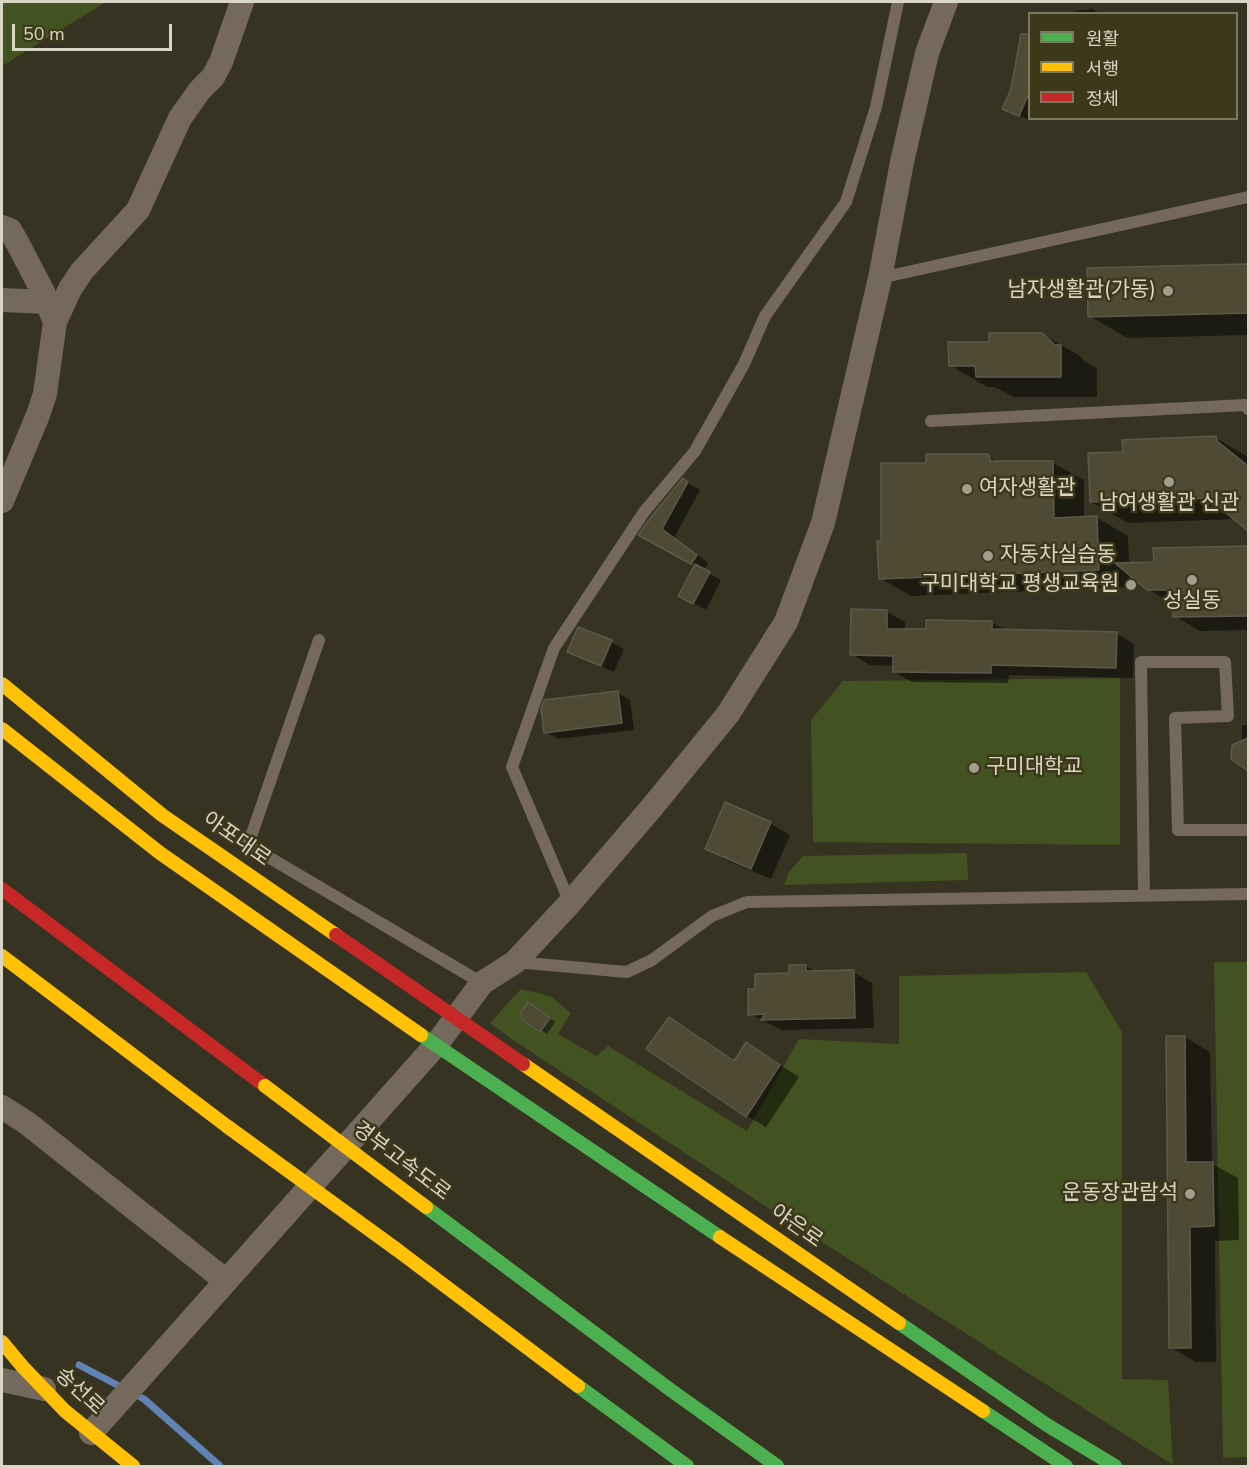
<!DOCTYPE html>
<meta charset="utf-8">
<style>
body{margin:0}
#map{position:relative;width:1250px;height:1468px;overflow:hidden;background:#363323;font-family:"Nunito Sans","Noto Sans KR",sans-serif}
canvas{display:block}
.frame{position:absolute;inset:0;border:3px solid #dad6c6;pointer-events:none}
.legend{position:absolute;left:1028px;top:12px;width:210px;height:108px;box-sizing:border-box;background:#3e381b;border:2px solid #7c775f;margin:0;padding:8px 10px;list-style:none;font-size:18px;color:#dad6c6}
.legend li{display:flex;align-items:center;gap:12px;height:30px}
.legend b{width:30px;border:2px solid #7c775f}
.scale{position:absolute;left:12px;top:24px;width:160px;height:27px;box-sizing:border-box;border:3px solid #dad6c6;border-top:0;padding-left:8px;font-size:18px;line-height:21px;white-space:nowrap;color:#dad6c6;-webkit-text-stroke:4px #3e381b;paint-order:stroke}
</style>
<div id="map">
<canvas width="1250" height="1468"></canvas>
<div class="frame"></div>
<ul class="legend">
<li><b style="height:8px;background:#4caf50"></b>원활</li>
<li><b style="height:8px;background:#ffc107"></b>서행</li>
<li><b style="height:8px;background:#c62828"></b>정체</li>
</ul>
<div class="scale">50 m</div>
</div>
<script>
const c = document.querySelector('canvas').getContext('2d');
c.lineJoin = 'round';
function paint(path, color) {
  c.fillStyle = color;
  c.fill(path, 'evenodd');
}
function poly(rows) {
  const path = new Path2D();
  for (const r of rows) {
    path.moveTo(r[0], r[1]);
    for (let i = 2; i < r.length; i += 2) path.lineTo(r[i], r[i + 1]);
  }
  return path;
}
function trace(path, color, width, dash) {
  c.strokeStyle = color;
  c.lineWidth = width;
  c.lineCap = dash ? 'butt' : 'round';
  c.setLineDash(dash || []);
  c.stroke(path);
}
function write(font, color, halo, rows, align = 'center') {
  c.font = font + ' "Nunito Sans","Noto Sans KR",sans-serif';
  c.lineWidth = 5;
  c.setLineDash([]);
  c.textBaseline = 'middle';
  c.strokeStyle = halo;
  c.fillStyle = color;
  for (const [text, x, y, turn = 0] of rows) {
    c.save();
    c.translate(x, y);
    c.rotate((+turn || 0) * Math.PI / 180);
    c.textAlign = isNaN(turn) ? turn : align;
    if (halo) c.strokeText(text, 0, 0);
    c.fillText(text, 0, 0);
    c.restore();
  }
}
const green = poly([
 [2,2,106,2,2,66],
 [1120,678,1120,845,813,842,811,720,843,681],
 [967,853,968,880,784,885,789,872,803,856],
 [1214,962,1248,962,1248,1457,1223,1458],
 [1086,972,1122,1032,1122,1379,1168,1380,1173,1465,773,1211,510,1038,490,1023,521,989,550,996,571,1013,558,1034,596,1056,608,1046,747,1131,799,1039,899,1044,899,976]
]);
const shadow = poly([
 [1093,9,1100,14,1075,14,1075,11],
 [1021,42,1030,43,1030,118,1032,118,1031,121,1004,108,1012,89],
 [1248,266,1248,335,1127,338,1090,316,1089,269],
 [1042,334,1080,356,1084,361,1097,368,1097,397,1014,397,995,387,987,387,950,365],
 [1216,438,1248,457,1248,529,1236,519,1128,523,1091,502,1124,453],
 [988,456,1001,463,1053,463,1084,480,1084,518,1097,518,1128,536,1129,564,1155,564,1155,549,1248,548,1248,630,1200,631,1175,616,1174,605,1148,589,1129,573,1130,587,911,596,880,578,883,542,927,464],
 [683,480,700,490,674,538,708,563,704,571,721,580,706,610,693,603,696,565,653,542],
 [853,611,887,612,905,622,905,631,927,631,991,622,1006,630,1116,633,1134,644,1133,678,1009,675,1008,683,912,682,894,672,894,666,870,665,851,654],
 [611,642,624,649,614,672,582,658,569,651],
 [617,693,630,700,634,730,558,739,546,732],
 [1242,725,1248,725,1248,769,1242,765],
 [726,804,771,824,790,835,771,879,726,860,707,849],
 [806,966,817,972,853,972,872,983,874,1028,782,1030,750,1014,756,990,791,975],
 [534,1007,555,1022,547,1034,523,1019],
 [1185,1037,1210,1052,1212,1164,1238,1178,1239,1240,1215,1241,1216,1362,1196,1362,1170,1347],
 [747,1044,799,1077,766,1127,747,1116,649,1049,735,1062]
]);
const stream = poly([
 [79,1365,144,1399,220,1466]
]);
const building = poly([
 [1021,34,1029,34,1029,93,1019,116,1002,109,1011,89,1021,34],
 [1248,264,1248,313,1088,317,1087,268,1248,264],
 [989,333,1042,333,1055,345,1061,345,1061,377,976,377,975,366,949,366,948,342,989,342,989,333],
 [1216,436,1217,441,1248,466,1248,531,1208,498,1090,502,1088,453,1123,452,1122,440,1216,436],
 [926,454,988,454,991,461,1053,461,1054,518,1097,516,1099,570,879,579,877,541,881,541,881,463,926,463,926,454],
 [683,478,688,482,662,529,697,555,691,564,638,535,651,517,683,478],
 [1248,546,1248,616,1173,617,1173,590,1147,590,1115,563,1154,562,1153,548,1248,546],
 [695,564,710,572,693,604,678,596,695,564],
 [851,609,887,610,887,629,926,629,926,620,992,621,992,629,1117,632,1116,668,991,665,991,673,893,672,893,656,850,655,851,609],
 [578,627,612,640,601,666,567,652,578,627],
 [618,691,622,723,544,733,541,709,544,700,618,691],
 [1248,738,1248,771,1231,759,1232,745,1248,738],
 [725,802,771,822,751,869,705,849,725,802],
 [789,965,806,965,806,971,854,970,855,1018,761,1020,765,1014,748,1015,748,989,755,989,755,974,789,973,789,965],
 [528,1002,550,1018,540,1032,522,1020,521,1012,528,1002],
 [669,1017,734,1061,746,1042,780,1065,746,1117,646,1049,669,1017],
 [1166,1036,1185,1036,1186,1162,1213,1162,1214,1226,1190,1227,1191,1348,1169,1348,1166,1036]
]);
const lane = poly([
 [880,278,1248,197],
 [931,421,1245,405,1248,409],
 [319,640,248,845,482,983],
 [1144,895,1141,662,1225,662,1228,716,1175,718,1178,830,1248,830],
 [570,903,512,767,554,648,644,512,695,451,744,364,765,316,846,202,876,107,898,2],
 [515,962,627,972,652,960,712,916,747,902,1248,894]
]);
const street = poly([
 [2,227,10,230,17,242,43,292,55,322],
 [2,300,47,302],
 [2,501,38,415,45,394,55,322,70,289,82,271,138,210,180,118,200,90,213,77,221,62,242,2],
 [2,1107,27,1123,226,1281],
 [2,1380,44,1389],
 [91,1433,436,1045,482,983,515,962,570,903,653,806,728,714,786,622,823,523,880,278,902,162,927,53,946,2]
]);
const fast = poly([
 [421,1035,720,1237],
 [426,1207,672,1391,777,1466],
 [899,1323,1047,1425,1115,1466],
 [578,1386,687,1466],
 [983,1411,1066,1466]
]);
const slow = poly([
 [2,684,162,815,336,935],
 [2,729,160,853,421,1035],
 [2,956,228,1127],
 [523,1064,899,1323],
 [720,1237,983,1411],
 [396,1249,578,1386],
 [2,1342,22,1366,65,1411,133,1466]
]);
const jam = poly([
 [2,889,265,1086],
 [336,935,523,1064]
]);
const slowBridge = poly([
 [265,1086,426,1207],
 [228,1127,396,1249]
]);
const markers = [
 [1168,291,6,"#a19d8d"],
 [1169,482,6,"#a19d8d"],
 [967,489,6,"#a19d8d"],
 [988,556,6,"#a19d8d"],
 [1192,580,6,"#a19d8d"],
 [1131,585,6,"#a19d8d"],
 [974,768,6,"#a19d8d"],
 [1190,1194,6,"#a19d8d"]
];
const poiNames = [
 ["남자생활관(가동)",1156,291],
 ["여자생활관",979,489,"left"],
 ["남여생활관 신관",1169,504,"center"],
 ["자동차실습동",1000,556,"left"],
 ["구미대학교 평생교육원",1119,585],
 ["성실동",1192,602,"center"],
 ["구미대학교",986,768,"left"],
 ["운동장관람석",1178,1194]
];
const streetNames = [
 ["아포대로",236,840,35],
 ["경부고속도로",401,1162,37],
 ["야은로",796,1227,35],
 ["송선로",79,1392,43]
];
paint(green, '#425220');
paint(shadow, '#0007');
trace(stream, '#6083b3', 7);
paint(building, '#4e4a34');
trace(building, '#5d5a4c', 1.5);
trace(lane, '#74695c', 12);
trace(street, '#74695c', 24);
trace(fast, '#4caf50', 14);
trace(slow, '#ffc107', 14);
trace(jam, '#c62828', 14);
trace(slowBridge, '#ffc107', 14);
for (const [x, y, r, color] of markers) {
  const dot = new Path2D();
  dot.arc(x, y, r, 0, 2 * Math.PI);
  c.fillStyle = color;
  c.fill(dot);
  trace(dot, '#3e381b', 2);
}
write('21px', '#dad6c6', '#3e381b', poiNames, 'right');
write('21px', '#dad6c6', '#3e381b', streetNames);
</script>
